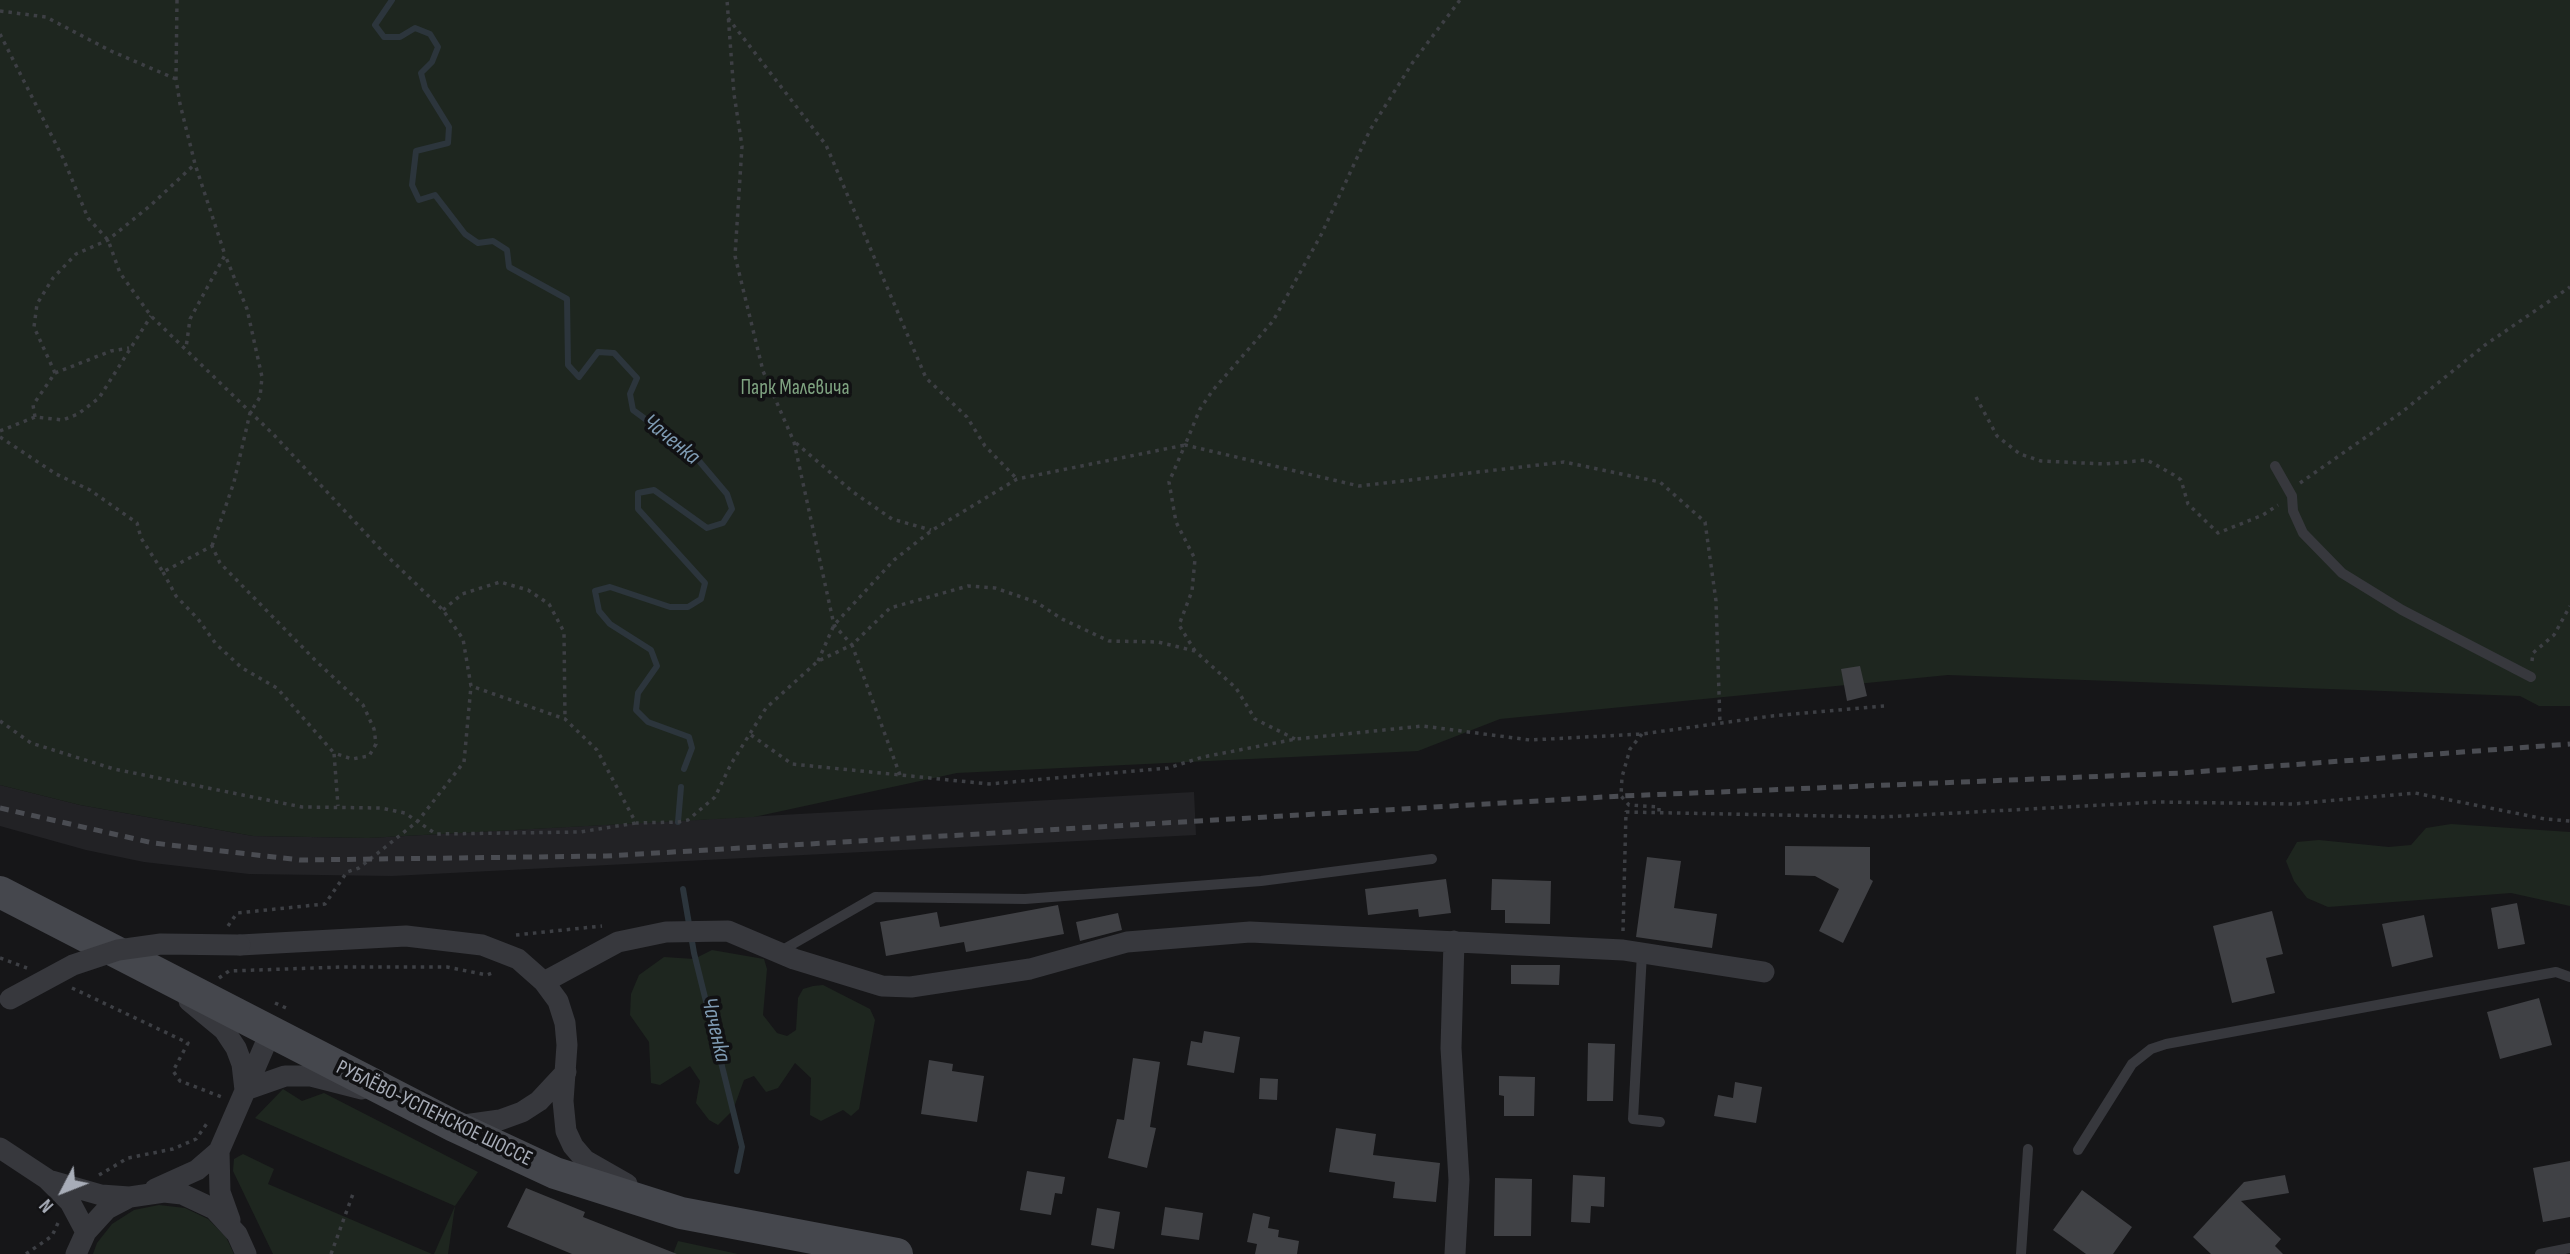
<!DOCTYPE html>
<meta charset="utf-8">
<style>
body{margin:0}
#map{position:relative;width:2570px;height:1254px;overflow:hidden;background:#161618;font-family:"Sofia Sans Condensed",sans-serif}
canvas{display:block}
.north{position:absolute;left:28px;top:1156px;width:70px;height:70px;-webkit-text-stroke:5px #111113;paint-order:stroke;rotate:228deg;font-size:19px;font-weight:700;line-height:28px;text-align:center;color:#a8adb8}
.north::after{content:'';display:block;margin:auto;width:24px;height:32px;background:#a8adb8;clip-path:polygon(50% 0,100% 100%,50% 72%,0 100%)}
</style>
<div id="map">
<canvas width="2570" height="1254"></canvas>
<div class="north">N</div>
</div>
<script>
const c = document.querySelector('canvas').getContext('2d');
c.lineJoin = 'round';
function paint(path, color) {
  c.fillStyle = color;
  c.fill(path, 'evenodd');
}
function poly(rows) {
  const path = new Path2D();
  for (const r of rows) {
    path.moveTo(r[0], r[1]);
    for (let i = 2; i < r.length; i += 2) path.lineTo(r[i], r[i + 1]);
  }
  return path;
}
function trace(path, color, width, dash) {
  c.strokeStyle = color;
  c.lineWidth = width;
  c.lineCap = dash ? 'butt' : 'round';
  c.setLineDash(dash || []);
  c.stroke(path);
}
function write(font, color, halo, rows, align = 'center') {
  c.font = font + ' "Sofia Sans Condensed",sans-serif';
  c.lineWidth = 7;
  c.setLineDash([]);
  c.textBaseline = 'middle';
  c.strokeStyle = halo;
  c.fillStyle = color;
  for (const [text, x, y, turn = 0] of rows) {
    c.save();
    c.translate(x, y);
    c.rotate((+turn || 0) * Math.PI / 180);
    c.textAlign = isNaN(turn) ? turn : align;
    if (halo) c.strokeText(text, 0, 0);
    c.fillText(text, 0, 0);
    c.restore();
  }
}
const built = poly([
 [0,785,80,805,253,836,368,838,1194,792,1196,835,392,876,249,874,144,862,86,850,0,826]
]);
const green = poly([
 [0,0,2570,0,2570,706,2539,706,2520,696,1948,675,1500,719,1418,751,957,773,754,817,368,838,253,836,80,805,0,785],
 [2451,824,2570,832,2570,906,2511,893,2328,907,2307,898,2294,881,2286,861,2297,842,2319,840,2389,847,2411,845,2426,828],
 [712,950,764,959,767,969,763,1015,777,1033,787,1036,796,1030,798,998,803,989,813,986,823,985,870,1009,875,1020,859,1109,851,1116,843,1110,821,1121,810,1115,811,1078,795,1063,778,1088,766,1092,754,1076,744,1080,733,1110,718,1125,709,1120,696,1103,700,1081,690,1066,660,1085,651,1083,649,1042,630,1015,631,994,639,975,664,957,694,959],
 [283,1089,302,1101,324,1093,478,1172,455,1206,448,1254,434,1254,455,1206,255,1118],
 [243,1154,274,1169,268,1184,432,1254,273,1254,233,1171,234,1159],
 [159,1205,185,1208,208,1219,226,1237,234,1254,93,1254,97,1243,112,1224,134,1210],
 [678,1241,738,1254,673,1254]
]);
const stream = poly([
 [392,0,375,25,384,37,400,37,415,28,430,34,438,47,432,62,421,73,425,88,449,127,448,143,416,151,412,185,419,200,435,195,465,234,478,243,493,241,507,250,509,267,567,299,568,365,579,377,598,352,614,353,637,378,630,394,633,410,694,455,727,494,732,509,723,523,707,528,654,490,638,493,638,509,705,583,701,599,688,607,670,607,610,587,595,591,599,611,610,624,651,650,657,666,638,693,636,710,648,722,689,737,692,748,684,769],
 [678,822,681,787],
 [683,889,694,953,742,1147,737,1171]
]);
const building = poly([
 [1860,666,1867,696,1847,701,1841,669],
 [1785,846,1870,847,1870,879,1873,881,1843,943,1819,931,1839,889,1815,876,1785,875],
 [1647,857,1681,861,1674,908,1717,914,1712,948,1636,937],
 [1446,879,1451,913,1419,917,1418,909,1368,915,1365,889],
 [1492,879,1551,881,1550,924,1505,923,1505,910,1491,910],
 [2517,903,2525,944,2498,949,2491,908],
 [1058,905,1064,934,966,952,964,942,886,956,880,922,937,912,940,927],
 [2272,911,2283,954,2266,958,2275,993,2232,1003,2213,926],
 [1118,913,1122,930,1080,941,1076,922],
 [2424,915,2433,957,2392,967,2382,924],
 [1511,965,1560,965,1559,985,1511,984],
 [2539,998,2552,1045,2500,1059,2487,1012],
 [1204,1031,1240,1037,1234,1073,1187,1065,1191,1041,1202,1043],
 [1588,1043,1615,1044,1613,1101,1587,1101],
 [1133,1058,1160,1062,1150,1127,1156,1128,1147,1168,1108,1158,1117,1119,1124,1120],
 [929,1060,953,1064,952,1071,984,1076,977,1122,921,1114],
 [1499,1076,1535,1077,1534,1116,1504,1116,1504,1096,1499,1095],
 [1260,1078,1278,1079,1277,1100,1259,1099],
 [1735,1082,1762,1087,1756,1123,1714,1116,1718,1095,1733,1098],
 [1336,1128,1376,1134,1373,1155,1440,1163,1436,1202,1393,1198,1395,1182,1329,1172],
 [2570,1161,2570,1217,2543,1222,2533,1168],
 [1027,1171,1065,1177,1062,1194,1055,1193,1051,1215,1020,1210],
 [1573,1175,1605,1177,1604,1207,1591,1206,1590,1223,1571,1222],
 [2285,1175,2289,1193,2241,1201,2281,1239,2275,1246,2283,1254,2211,1254,2193,1237,2244,1182],
 [1495,1178,1532,1179,1531,1236,1494,1236],
 [526,1188,585,1212,583,1217,677,1254,572,1254,507,1227],
 [2082,1190,2132,1227,2113,1254,2086,1254,2053,1230],
 [1165,1207,1203,1213,1199,1240,1161,1235],
 [1097,1208,1120,1212,1114,1249,1091,1245],
 [1253,1213,1270,1217,1268,1228,1279,1230,1278,1237,1299,1241,1297,1254,1255,1254,1257,1244,1247,1242]
]);
const path = poly([
 [177,0,176,79,180,104,195,164,225,255,190,319,186,348],
 [0,11,46,17,111,51,176,79],
 [728,18,826,145,926,378,967,417,985,446,1017,479],
 [0,34,63,158,88,218,108,240,120,273,151,316,274,435,384,553,443,610,463,639,471,686,565,719,597,750,636,823,678,822,688,820,715,797,731,764,766,708,818,661,852,645,834,625,794,442,763,371,735,256,742,146,734,94,727,0],
 [55,373,111,351,129,348],
 [1976,397,1997,436,2020,454,2041,461,2105,464,2147,460,2174,475,2181,480,2188,504,2218,533,2263,515,2278,505],
 [35,417,33,405,55,373,34,327,37,304,53,278,76,254,108,240,151,205,195,164],
 [0,431,35,417,63,420,78,414,99,398,151,316],
 [0,437,56,474,90,490,137,523,141,538,163,572,212,546,220,563,316,661,363,705,374,729,376,744,369,756,352,759,334,753,338,806],
 [796,443,853,492,892,519,931,530],
 [2300,483,2402,412,2485,345,2570,287],
 [212,546,234,482,250,413,260,397,262,377,247,309,225,255],
 [163,572,176,596,198,619,216,644,242,668,277,688,334,753],
 [443,610,462,594,500,582,528,590,549,604,564,632,565,719],
 [1195,651,1179,625,1192,591,1195,559,1176,522,1169,482,1185,445,1359,486,1564,462,1660,482,1705,522,1716,601,1720,724],
 [818,661,834,625,894,560,931,531,1017,479,1185,445,1200,409,1213,390,1273,321,1321,235,1370,130,1413,62,1460,0],
 [2532,661,2533,653,2554,635,2570,606],
 [0,721,31,743,114,769,302,807,381,808,405,813,436,834,580,832,636,823],
 [1642,734,1630,749,1622,777,1621,796,1629,805,1659,807,1659,813],
 [751,735,792,764,989,784,1168,768,1203,757,1296,739,1423,726,1530,740,1642,734,1772,716,1884,706],
 [900,775,852,645,890,608,968,586,995,588,1036,602,1062,619,1109,641,1158,642,1195,651,1236,688,1255,719,1295,739],
 [228,926,237,913,325,904,347,872,359,868,418,821,464,762,471,686],
 [1623,931,1626,812,1882,817,2158,802,2293,804,2415,793,2545,819,2570,821],
 [516,935,602,926],
 [0,958,27,968],
 [219,978,229,971,342,967,447,967,487,975,495,972],
 [72,988,188,1043,173,1071,180,1081,222,1097],
 [275,1003,286,1008],
 [99,1175,128,1158,173,1149,196,1139,208,1122],
 [26,1254,52,1236,58,1223],
 [331,1254,354,1191]
]);
const service = poly([
 [2275,466,2292,496,2293,511,2303,533,2342,573,2402,610,2531,677],
 [779,952,875,897,1025,899,1261,881,1432,859],
 [1642,953,1633,1119,1660,1122],
 [2078,1150,2132,1064,2151,1049,2166,1044,2556,972,2570,977],
 [2021,1254,2028,1149],
 [2540,1254,2570,1248]
]);
const minor = poly([
 [1454,941,1451,1048,1459,1180,1455,1254],
 [240,945,406,936,482,945,518,959,544,982,558,1001,565,1023,567,1045,563,1101,566,1131,573,1146,585,1160,627,1184],
 [544,982,618,942,666,932,728,931,794,959,882,986,911,987,1030,969,1127,942,1250,932,1623,950,1764,972],
 [189,1001,224,1030,236,1048,242,1064,245,1090],
 [245,1090,285,1076,311,1076,362,1089],
 [457,1126,500,1120,522,1112,539,1101,566,1072],
 [0,1148,47,1179,70,1202,86,1232],
 [52,1181,101,1195,129,1197],
 [155,1189,197,1170,219,1151],
 [230,1220,220,1192,219,1151,271,1031],
 [76,1254,86,1232,107,1209,130,1197,164,1192,182,1194,214,1209,237,1234,246,1254]
]);
const secondary = poly([
 [0,892,454,1126,555,1173,681,1213,897,1254]
]);
const rail = poly([
 [0,808,153,843,300,860,606,856,1621,796,2181,773,2570,744]
]);
const minorBridge = poly([
 [10,999,73,965,118,950,161,944,240,945]
]);
const parkNames = [
 ["Парк Малевича",795,389]
];
const streetNames = [
 ["РУБЛЁВО-УСПЕНСКОЕ ШОССЕ",434,1114,26]
];
const waterNames = [
 ["Чаченка",671,440,39],
 ["Чаченка",715,1030,77]
];
paint(built, '#222225');
paint(green, '#1e261f');
trace(stream, '#2c353c', 6);
paint(building, '#404145');
trace(path, '#3d3f44', 3.5, [3.5, 5]);
trace(service, '#37383d', 10);
trace(minor, '#37383d', 21);
trace(secondary, '#45474d', 32);
trace(rail, '#4a4c52', 5, [9, 7]);
trace(minorBridge, '#37383d', 21);
write('21px', '#7fa381', '#111113', parkNames);
write('21px', '#a8adb8', '#111113', streetNames);
write('italic 23px', '#7f9bb3', '#111113', waterNames);
</script>
